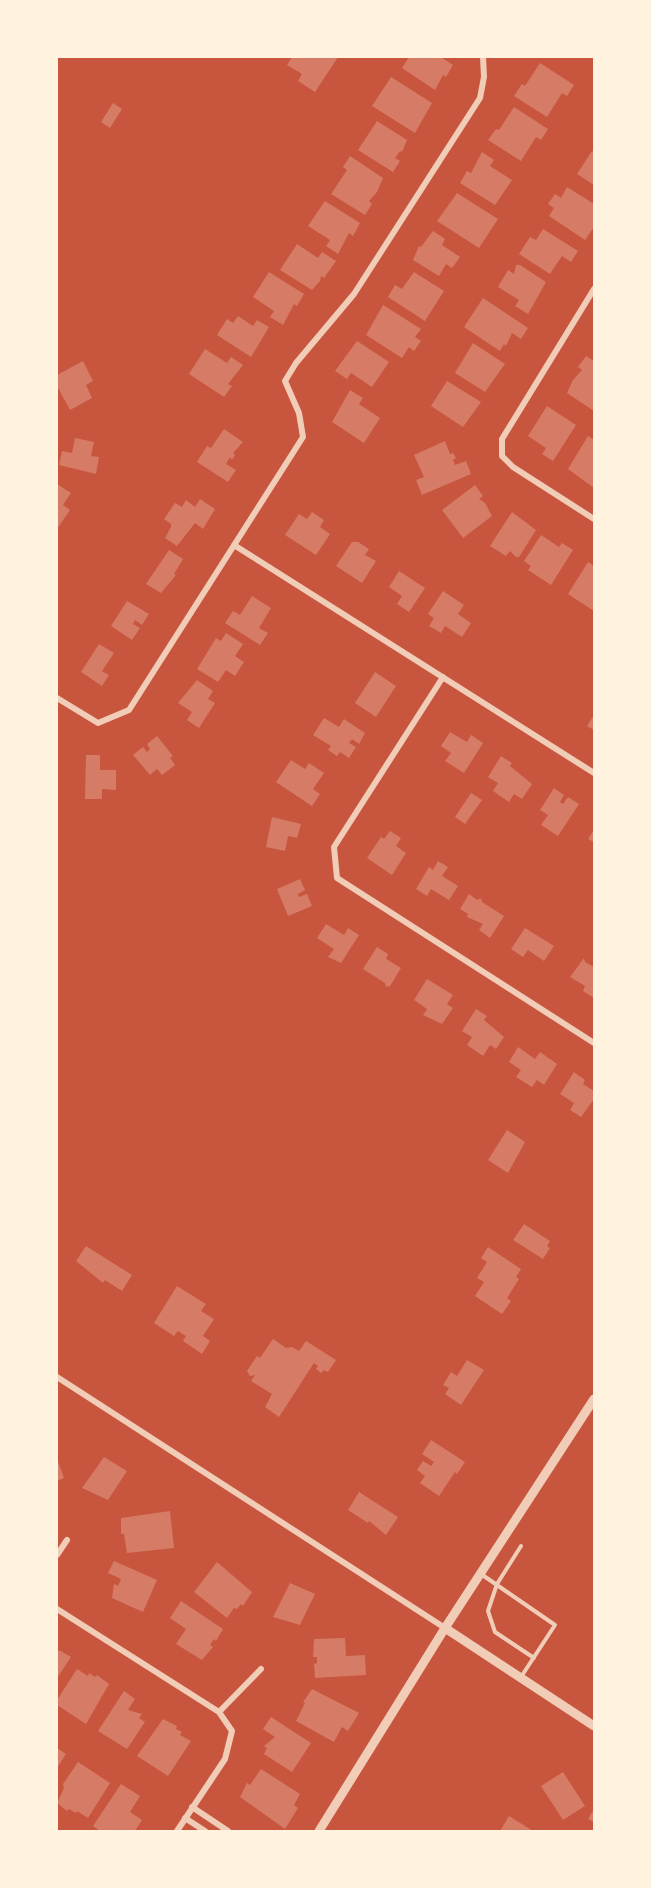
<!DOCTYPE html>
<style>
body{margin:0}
#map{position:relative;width:651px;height:1888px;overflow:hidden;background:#c8553d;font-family:Commissioner,sans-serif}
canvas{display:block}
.frame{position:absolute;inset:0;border:58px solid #fff3e0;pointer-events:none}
</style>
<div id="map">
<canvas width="651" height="1888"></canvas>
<div class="frame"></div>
</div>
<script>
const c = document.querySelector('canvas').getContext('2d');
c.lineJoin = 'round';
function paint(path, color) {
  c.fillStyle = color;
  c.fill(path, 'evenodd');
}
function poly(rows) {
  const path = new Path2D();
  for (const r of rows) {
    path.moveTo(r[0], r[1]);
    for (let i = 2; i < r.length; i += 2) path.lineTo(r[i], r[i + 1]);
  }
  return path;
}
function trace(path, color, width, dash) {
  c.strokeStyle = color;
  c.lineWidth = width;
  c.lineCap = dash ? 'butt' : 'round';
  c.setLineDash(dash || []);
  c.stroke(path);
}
const building = poly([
 [292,57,338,57,315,92,298,81,302,74,287,65],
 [409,57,441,57,453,65,446,77,443,75,435,90,402,68],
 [540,63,574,85,567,96,562,93,547,117,514,96,522,84,525,86],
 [391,77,432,103,415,133,372,106],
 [113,103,122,109,110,128,101,122],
 [514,107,548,129,541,140,536,137,521,161,488,140,496,129,499,130],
 [377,121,407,140,402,152,400,151,395,158,400,161,393,172,358,150],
 [592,151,594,152,594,185,577,174],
 [482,152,494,160,490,166,512,180,495,205,460,183,467,171,471,173],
 [350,156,383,178,377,192,369,201,372,204,365,215,331,194,347,170,343,167],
 [567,187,594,204,594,227,585,240,549,216,554,208,548,204,555,194,561,198],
 [457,193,498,219,479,248,437,221],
 [325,201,360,223,353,236,349,233,338,254,326,246,330,240,308,226],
 [543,229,578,251,571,262,562,256,550,274,519,254,530,237,536,240],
 [433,231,445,239,442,245,460,257,452,268,446,264,439,276,413,260,419,246,421,247],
 [297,244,318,258,322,252,336,261,324,278,321,276,320,281,312,290,280,270],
 [516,265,520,265,546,282,528,314,515,306,519,300,498,287,508,270,514,274],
 [269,272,304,294,297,306,294,304,283,325,270,317,274,311,253,297],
 [414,272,444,291,425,321,388,297,395,285,402,289],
 [483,298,528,328,521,339,512,333,506,346,504,344,500,351,464,327],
 [383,305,421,329,415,337,421,341,414,351,409,347,402,358,366,335],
 [238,316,253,326,257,320,269,327,251,357,217,335,227,319,233,323],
 [357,341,389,362,372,387,351,373,347,379,335,371],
 [473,343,505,364,485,392,455,373],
 [205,349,227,363,231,357,243,365,228,384,232,386,224,397,189,374],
 [586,356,594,361,594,411,567,393,573,380,582,370,578,367],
 [83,361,93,381,86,385,92,398,70,410,57,386,57,375],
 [447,381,481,402,463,427,431,406],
 [350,390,363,398,359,404,380,418,364,443,332,422],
 [547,406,576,425,553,461,542,454,546,448,528,436],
 [224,429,243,442,233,453,235,455,232,460,230,457,226,464,236,470,228,482,197,462,207,446,211,448],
 [588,436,594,440,594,488,568,469],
 [75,438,94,442,91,456,99,457,96,474,59,465,62,451,72,453],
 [445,441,450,454,453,453,456,458,453,460,455,465,466,461,471,474,422,495,416,480,424,477,414,455],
 [57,484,71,493,63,505,70,510,57,529],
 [475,485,483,496,479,499,485,503,492,516,463,538,442,510],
 [200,499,215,509,203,529,195,523,177,546,165,538,171,527,171,524,164,519,175,503,182,507,186,500,195,507],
 [312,512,324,520,320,527,330,534,316,555,285,535,299,514,307,519],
 [512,512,536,530,519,557,516,557,510,551,506,556,490,546],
 [541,535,559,547,562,543,573,550,551,585,528,570,531,566,524,561],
 [352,542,358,542,369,549,365,555,376,561,362,583,336,566],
 [169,550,183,559,174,574,176,575,161,593,146,584],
 [588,562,594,566,594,611,568,594],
 [399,571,425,588,409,612,397,604,402,596,389,587],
 [443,591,464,605,458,614,471,623,462,637,445,626,441,633,429,626,434,618,428,614],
 [252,596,271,608,259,628,268,633,260,645,225,623,233,611,240,615],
 [127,601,149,614,142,625,135,620,133,624,140,628,132,640,111,626],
 [226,633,243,644,235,656,244,662,235,676,226,670,218,682,197,669,216,638,221,641],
 [99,644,114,653,102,671,109,675,102,686,81,672],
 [375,672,396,686,376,717,355,703],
 [197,680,213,691,208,699,215,703,199,728,187,720,192,712,178,703],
 [594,715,594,730,587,726],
 [324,718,339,727,344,719,365,733,359,744,352,739,349,743,356,747,349,758,340,752,337,756,328,750,331,746,313,735],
 [450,732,467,742,471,735,483,743,464,773,445,761,451,753,441,746],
 [157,736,173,756,170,758,175,765,162,775,157,769,150,775,133,755,143,747,147,752,150,749,147,744],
 [86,755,100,755,100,770,116,770,116,790,102,789,102,799,85,799],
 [501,756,512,763,510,766,532,784,522,799,514,794,509,802,493,791,498,783,488,777],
 [291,760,305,769,309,763,324,773,313,789,320,794,312,806,276,782],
 [554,788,564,795,560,802,563,804,568,797,579,804,558,836,541,825,548,815,540,810],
 [471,793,482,800,465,824,455,817],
 [272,817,301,824,297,838,288,836,285,851,266,847],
 [594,830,594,842,588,839],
 [390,831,401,838,396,846,406,853,392,875,367,858,381,837,384,839],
 [438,861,448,867,442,876,458,886,449,900,431,889,427,896,416,889,429,867,433,870],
 [300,879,305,890,298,894,299,897,307,894,312,906,288,916,277,889],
 [469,894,477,900,481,898,482,902,504,916,490,938,479,930,483,924,467,917,468,914,460,909],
 [326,924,344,935,348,928,359,935,341,963,328,957,334,949,317,938],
 [525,928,554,946,544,961,528,950,523,957,511,949],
 [377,947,388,954,386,959,401,968,390,986,386,987,385,983,363,969],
 [584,958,585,962,594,967,594,998,583,991,585,986,570,977],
 [427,979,453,995,447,1004,453,1008,442,1024,423,1015,427,1009,414,1000],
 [476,1009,487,1016,484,1020,504,1037,496,1049,490,1045,483,1056,467,1045,472,1037,462,1031],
 [518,1047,535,1059,540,1052,557,1064,544,1085,537,1080,532,1087,516,1077,521,1070,509,1062],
 [574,1072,585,1080,583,1084,594,1091,594,1099,581,1117,570,1110,574,1103,560,1094],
 [507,1130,525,1142,508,1173,488,1160],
 [524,1224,550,1241,547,1246,550,1248,543,1259,513,1240],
 [86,1246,132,1275,122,1291,105,1280,103,1283,76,1261],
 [488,1247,521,1269,516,1277,519,1279,507,1298,511,1301,502,1314,475,1296,484,1282,477,1278,487,1262,481,1258],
 [177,1286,206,1304,201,1311,214,1319,203,1336,210,1341,202,1354,183,1341,186,1336,178,1331,174,1336,154,1323],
 [273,1339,286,1348,292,1347,299,1351,306,1341,336,1360,328,1372,324,1370,321,1373,316,1369,318,1366,314,1363,279,1417,265,1407,272,1394,251,1381,255,1375,250,1376,247,1371,257,1356,260,1358],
 [467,1360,484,1370,461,1405,445,1394,449,1388,443,1385,451,1372,457,1376],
 [431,1440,465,1462,457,1474,455,1472,439,1496,420,1483,425,1476,417,1470,423,1461,431,1466,434,1462,422,1454],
 [104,1457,127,1471,108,1500,82,1488],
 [57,1459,64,1478,57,1481],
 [359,1492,398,1517,386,1535,369,1521,368,1523,348,1510],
 [170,1511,174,1548,127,1553,124,1534,121,1534,121,1518],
 [114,1561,157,1580,143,1612,112,1598,114,1584,118,1586,121,1579,108,1573],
 [217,1562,252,1592,243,1606,241,1604,237,1609,234,1608,227,1618,194,1592],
 [290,1583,315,1594,300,1625,273,1617],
 [181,1601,223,1629,216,1641,214,1639,210,1645,213,1647,202,1660,176,1644,186,1629,170,1618],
 [345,1638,346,1656,365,1655,366,1675,315,1678,314,1664,317,1663,317,1657,313,1657,314,1639],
 [59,1650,71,1657,57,1678,57,1653],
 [77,1669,88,1676,89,1673,95,1677,97,1675,109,1684,86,1724,57,1705,57,1700],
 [312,1689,359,1713,348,1731,342,1727,334,1742,296,1721,305,1703,303,1702],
 [124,1691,135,1699,128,1710,142,1714,139,1718,145,1722,127,1749,98,1731],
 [271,1717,311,1743,292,1772,264,1754,267,1748,264,1746,275,1737,263,1729],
 [163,1719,177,1726,176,1729,182,1732,180,1735,191,1741,168,1776,137,1756],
 [57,1748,66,1754,57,1768],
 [78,1762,110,1783,88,1818,77,1811,76,1813,69,1809,67,1811,57,1803,64,1788,63,1784],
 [261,1769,300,1794,294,1805,298,1808,285,1829,240,1797,247,1783,250,1785],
 [563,1772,585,1806,563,1820,541,1786],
 [121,1784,140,1796,130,1812,142,1820,135,1831,100,1831,93,1826],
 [594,1809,594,1822,588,1819],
 [509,1816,533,1831,500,1831]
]);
const service = poly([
 [521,1546,497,1584,488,1611,495,1632,534,1658],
 [481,1574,555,1625,521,1677]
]);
const minor = poly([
 [594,289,502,439,502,456,513,467,594,519],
 [234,545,594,773],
 [443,677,334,847,337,878,594,1043],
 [57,698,98,723,129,710,303,437,299,413,285,381,296,363,354,294,480,98,484,77,483,57],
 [57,1377,445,1628],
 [57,1555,67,1540],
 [57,1609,219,1712,232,1731,225,1759,177,1831],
 [219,1712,261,1669],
 [192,1807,228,1831],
 [185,1818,205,1831]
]);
const tertiary = poly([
 [445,1628,594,1726],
 [319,1831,445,1628,594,1399]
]);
paint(building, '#d67c66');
trace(service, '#f1ccb7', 4);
trace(minor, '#f1ccb7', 6);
trace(tertiary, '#f1ccb7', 9);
</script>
